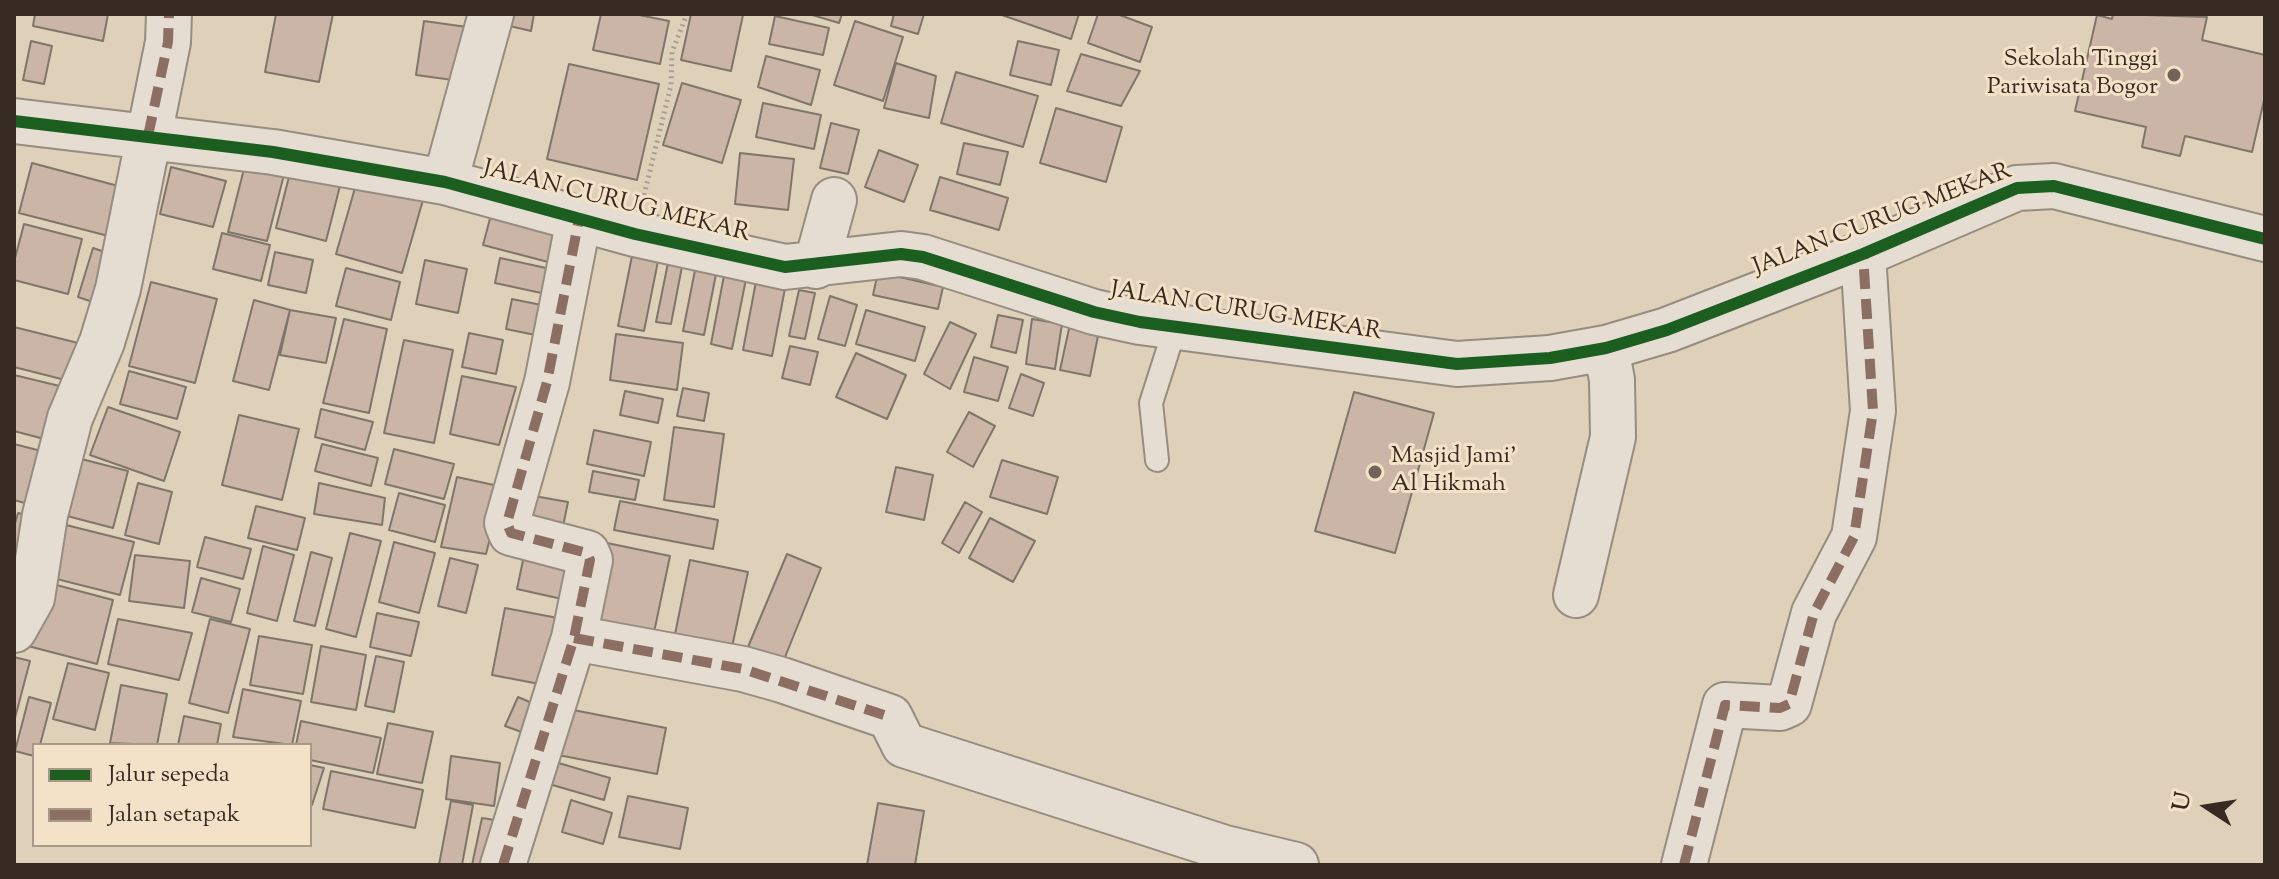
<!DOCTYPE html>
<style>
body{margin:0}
#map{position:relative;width:2279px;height:879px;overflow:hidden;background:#dfd0ba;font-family:"Sorts Mill Goudy",serif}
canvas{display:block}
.frame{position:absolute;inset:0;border:16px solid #372a22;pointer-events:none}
.legend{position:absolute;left:32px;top:743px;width:280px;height:104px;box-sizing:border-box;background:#f4e2c8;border:2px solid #a89886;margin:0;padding:10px 14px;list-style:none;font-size:24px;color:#372a22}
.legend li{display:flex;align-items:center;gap:16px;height:40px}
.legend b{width:40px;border:2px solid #a89886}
.north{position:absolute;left:2167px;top:767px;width:80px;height:80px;-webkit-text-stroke:6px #f4e2c8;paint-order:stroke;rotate:282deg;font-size:22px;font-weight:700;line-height:32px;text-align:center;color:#372a22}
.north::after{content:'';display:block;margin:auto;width:28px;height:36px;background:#372a22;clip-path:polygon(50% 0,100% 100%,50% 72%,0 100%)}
</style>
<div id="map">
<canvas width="2279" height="879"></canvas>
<div class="frame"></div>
<ul class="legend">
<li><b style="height:10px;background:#1b5e20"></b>Jalur sepeda</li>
<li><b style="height:10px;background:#8d6e63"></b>Jalan setapak</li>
</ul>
<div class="north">U</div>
</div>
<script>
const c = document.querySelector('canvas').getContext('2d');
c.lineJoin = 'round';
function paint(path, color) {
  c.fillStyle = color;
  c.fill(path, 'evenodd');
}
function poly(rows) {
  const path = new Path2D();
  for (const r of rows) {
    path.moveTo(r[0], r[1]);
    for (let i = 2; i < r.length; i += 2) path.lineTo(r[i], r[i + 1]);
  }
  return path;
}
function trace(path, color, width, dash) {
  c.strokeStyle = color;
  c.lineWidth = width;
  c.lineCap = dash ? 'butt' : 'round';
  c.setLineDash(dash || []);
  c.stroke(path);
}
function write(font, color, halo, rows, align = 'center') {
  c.font = font + ' "Sorts Mill Goudy",serif';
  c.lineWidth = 6;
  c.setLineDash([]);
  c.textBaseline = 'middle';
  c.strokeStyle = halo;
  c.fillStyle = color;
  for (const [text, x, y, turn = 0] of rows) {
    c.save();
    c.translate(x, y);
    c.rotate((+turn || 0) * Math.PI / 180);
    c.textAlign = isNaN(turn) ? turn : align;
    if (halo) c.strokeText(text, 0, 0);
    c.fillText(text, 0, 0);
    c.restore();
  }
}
const building = poly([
 [35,14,108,14,103,41,33,26,35,14],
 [276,14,333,14,319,82,265,72,276,14],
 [499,14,534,14,531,31,497,23,499,14],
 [601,14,634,14,669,21,660,64,593,50,601,14],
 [691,14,743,15,731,71,681,60,691,14],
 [809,14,842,14,839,23,809,14],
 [894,14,924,14,918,34,891,26,894,14],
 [999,14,1079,14,1071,39,999,14],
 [1098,14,1117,14,1152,27,1140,62,1088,43,1098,14],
 [2113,14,2207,17,2202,40,2265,55,2265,96,2252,152,2185,136,2180,156,2142,147,2146,127,2075,111,2097,15,2112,19,2113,14],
 [775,16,829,28,823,55,769,44,775,16],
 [424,21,467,27,460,81,416,75,424,21],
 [855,21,903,37,883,101,834,85,855,21],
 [31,41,52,46,44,84,23,80,31,41],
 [1018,41,1059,50,1051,85,1010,75,1018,41],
 [1081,54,1140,71,1121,106,1067,91,1081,54],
 [766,56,820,70,811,105,758,87,766,56],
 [896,63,936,76,929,118,884,108,896,63],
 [569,64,659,84,637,180,547,159,569,64],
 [956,72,1038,96,1023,147,941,123,956,72],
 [682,83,741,100,722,163,663,145,682,83],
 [763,103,821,115,814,149,756,137,763,103],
 [1056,108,1122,127,1106,182,1040,163,1056,108],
 [831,123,859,130,848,174,820,168,831,123],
 [964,143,1008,152,1000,185,957,174,964,143],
 [879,150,918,165,904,202,865,187,879,150],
 [248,153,287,163,267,241,228,232,248,153],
 [740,153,794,159,788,210,735,204,740,153],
 [293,161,343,174,326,241,276,228,293,161],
 [32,163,137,191,124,240,19,213,32,163],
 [171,167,226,181,213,227,160,214,171,167],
 [359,174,425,193,402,273,336,254,359,174],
 [940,177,1008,198,999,230,930,210,940,177],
 [492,211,561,229,552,263,483,245,492,211],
 [24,224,82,239,68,294,14,280,14,262,24,224],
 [222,233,270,245,261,281,213,269,222,233],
 [635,241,661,246,644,331,618,326,635,241],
 [93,248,117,256,102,305,78,297,93,248],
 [275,252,313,260,306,293,268,285,275,252],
 [698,255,719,259,704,335,683,331,698,255],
 [500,258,560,271,555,296,495,283,500,258],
 [669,258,683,261,671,324,656,322,669,258],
 [425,260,467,269,458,313,416,304,425,260],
 [726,265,748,269,732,349,711,344,726,265],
 [346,268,400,282,391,320,336,306,346,268],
 [758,271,787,278,772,356,743,350,758,271],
 [878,272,943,287,938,309,873,295,878,272],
 [151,282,217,299,195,383,129,366,151,282],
 [799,290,815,293,805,339,789,336,799,290],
 [830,296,857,305,845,346,818,339,830,296],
 [512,299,556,308,550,338,506,329,512,299],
 [254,300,290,310,269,390,233,381,254,300],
 [290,310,336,318,326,363,280,355,290,310],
 [866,310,925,327,915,361,856,344,866,310],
 [998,315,1023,320,1016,353,991,347,998,315],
 [1072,315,1101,321,1090,376,1060,370,1072,315],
 [344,319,387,329,369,413,323,403,344,319],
 [1032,319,1062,324,1055,369,1026,364,1032,319],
 [950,322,976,334,950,389,924,374,950,322],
 [14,327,90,346,81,384,14,367,14,327],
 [469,333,503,340,496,374,462,367,469,333],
 [616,334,683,343,677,390,610,380,616,334],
 [404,340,453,350,434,443,384,433,404,340],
 [790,346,818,352,810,385,782,378,790,346],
 [856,353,906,375,887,419,836,397,856,353],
 [974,357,1008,367,998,401,964,392,974,357],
 [129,371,186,387,177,419,120,404,129,371],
 [1021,374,1044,383,1033,416,1009,408,1021,374],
 [14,375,72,389,59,443,14,431,14,375],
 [462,376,516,387,499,445,450,434,462,376],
 [683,388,709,393,704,421,677,416,683,388],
 [625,391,663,399,658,423,620,415,625,391],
 [1354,392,1434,413,1395,553,1315,531,1354,392],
 [108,407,180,432,164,481,90,455,108,407],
 [321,409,373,422,365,450,315,437,321,409],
 [969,412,995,426,973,467,947,452,969,412],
 [239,415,299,429,282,500,222,485,239,415],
 [674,427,724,434,714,507,664,500,674,427],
 [594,430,651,442,644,476,587,464,594,430],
 [14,444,53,454,39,507,14,500,14,444],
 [322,444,378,458,371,486,315,471,322,444],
 [394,449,454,464,444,499,385,484,394,449],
 [62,454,128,471,113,528,48,511,62,454],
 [1002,460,1058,477,1047,514,990,497,1002,460],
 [896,467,933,475,924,520,886,512,896,467],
 [593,471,639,480,635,500,589,492,593,471],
 [457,477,503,487,486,554,441,547,457,477],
 [138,483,172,492,159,544,125,535,138,483],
 [319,483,385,498,382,525,314,514,319,483],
 [399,493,445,505,435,542,389,530,399,493],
 [523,494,568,502,560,541,516,532,523,494],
 [620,501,718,520,713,549,614,530,620,501],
 [965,502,982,512,959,553,942,543,965,502],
 [256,506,305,518,297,550,248,538,256,506],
 [18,513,40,519,14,619,14,527,18,513],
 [990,518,1035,541,1013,582,969,558,990,518],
 [54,522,134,542,120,595,41,575,54,522],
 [350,533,381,541,356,637,326,629,350,533],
 [205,537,251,549,243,579,197,567,205,537],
 [394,542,435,553,419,613,379,602,394,542],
 [607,543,670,556,652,642,589,629,607,543],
 [263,546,294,555,277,621,247,613,263,546],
 [526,546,580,558,571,601,517,589,526,546],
 [311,552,332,558,315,626,294,621,311,552],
 [787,554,821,568,783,662,748,647,787,554],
 [135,555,190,561,184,608,129,601,135,555],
 [450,558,478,565,466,613,438,606,450,558],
 [690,560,748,572,729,661,672,649,690,560],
 [201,578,240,589,231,622,192,612,201,578],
 [45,582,113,600,97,664,28,646,45,582],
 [505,608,558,618,545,685,492,675,505,608],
 [377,613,419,622,411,656,370,647,377,613],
 [118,619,192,633,179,680,108,664,118,619],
 [210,619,250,629,228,713,189,703,210,619],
 [259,636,312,645,303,694,250,685,259,636],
 [321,646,366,655,356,710,311,702,321,646],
 [376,656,404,662,394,712,365,706,376,656],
 [14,657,30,661,15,718,14,718,14,657],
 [68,663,109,673,95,730,53,719,68,663],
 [121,685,167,694,157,745,110,743,121,685],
 [243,689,301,701,292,745,233,737,243,689],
 [29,697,51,703,40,745,34,745,34,756,15,751,29,697],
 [518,697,539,706,527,734,505,726,518,697],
 [568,709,666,728,657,774,558,755,568,709],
 [184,716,221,724,217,745,178,745,184,716],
 [301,721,381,738,373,773,310,760,310,745,296,745,301,721],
 [388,723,433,732,422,783,377,774,388,723],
 [451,756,500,763,494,806,446,799,451,756],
 [555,762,610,778,604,800,549,784,555,762],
 [310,765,324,768,312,805,310,804,310,765],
 [331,771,423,790,415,828,323,809,331,771],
 [628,796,688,808,680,849,619,837,628,796],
 [571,800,612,813,603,844,562,832,571,800],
 [451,801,473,805,462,865,439,865,451,801],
 [878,803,924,811,915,865,867,865,878,803],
 [482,818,501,821,492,865,472,865,482,818]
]);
const path = poly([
 [644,195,671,85,672,52,687,14]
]);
const service = poly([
 [1157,460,1151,403,1175,328]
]);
const minor = poly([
 [14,121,273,152,445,182,635,234,785,267,901,254,923,257,1094,312,1140,322,1457,364,1550,358,1606,348,1667,330,1863,254,2017,188,2054,186,2265,239],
 [445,182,491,14],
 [816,266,834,200],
 [1576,595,1613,437,1612,380,1606,348],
 [14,630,32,598,45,515,70,418,102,342,118,289,168,42,169,14],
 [574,638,743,669,782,680,890,717,904,745,1225,848,1296,865],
 [503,865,574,638,590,560,587,553,511,533,507,523,547,382,579,219],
 [1684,865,1725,705,1780,708,1789,704,1814,613,1854,537,1873,411,1863,254]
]);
const quiet = poly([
 [148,136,168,42,169,14],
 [574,638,743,669,890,717],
 [503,865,574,638,590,560,587,553,511,533,507,523,547,382,579,219],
 [1684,865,1725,705,1780,708,1789,704,1814,613,1854,537,1873,411,1863,254]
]);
const cycleway = poly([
 [14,121,273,152,445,182,635,234,785,267,901,254,923,257,1094,312,1140,322,1457,364,1550,358,1606,348,1667,330,1863,254,2017,188,2054,186,2265,239]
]);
const markers = [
 [2174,75,8,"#726457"],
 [1375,472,8,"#726457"]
];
const poiNames = [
 ["Sekolah Tinggi",2158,61],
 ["Pariwisata Bogor",2158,89],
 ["Masjid Jami'",1391,458,"left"],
 ["Al Hikmah",1391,486,"left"]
];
const streetNames = [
 ["JALAN CURUG MEKAR",616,203,14],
 ["JALAN CURUG MEKAR",1883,221,-21],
 ["JALAN CURUG MEKAR",1246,313,9]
];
paint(building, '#cab5a7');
trace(building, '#7f766a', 2);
trace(service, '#968c7f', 26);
trace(minor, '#968c7f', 48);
trace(path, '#a7a097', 5, [2, 4]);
trace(service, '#e5ddd2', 22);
trace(minor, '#e5ddd2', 44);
trace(quiet, '#8d6e63', 10, [20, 10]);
trace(cycleway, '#1b5e20', 12);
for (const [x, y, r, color] of markers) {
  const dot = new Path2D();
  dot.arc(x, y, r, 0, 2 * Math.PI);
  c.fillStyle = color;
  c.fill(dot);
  trace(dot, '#f4e2c8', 3);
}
write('24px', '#372a22', '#f4e2c8', poiNames, 'right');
write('24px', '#372a22', '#f4e2c8', streetNames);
</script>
